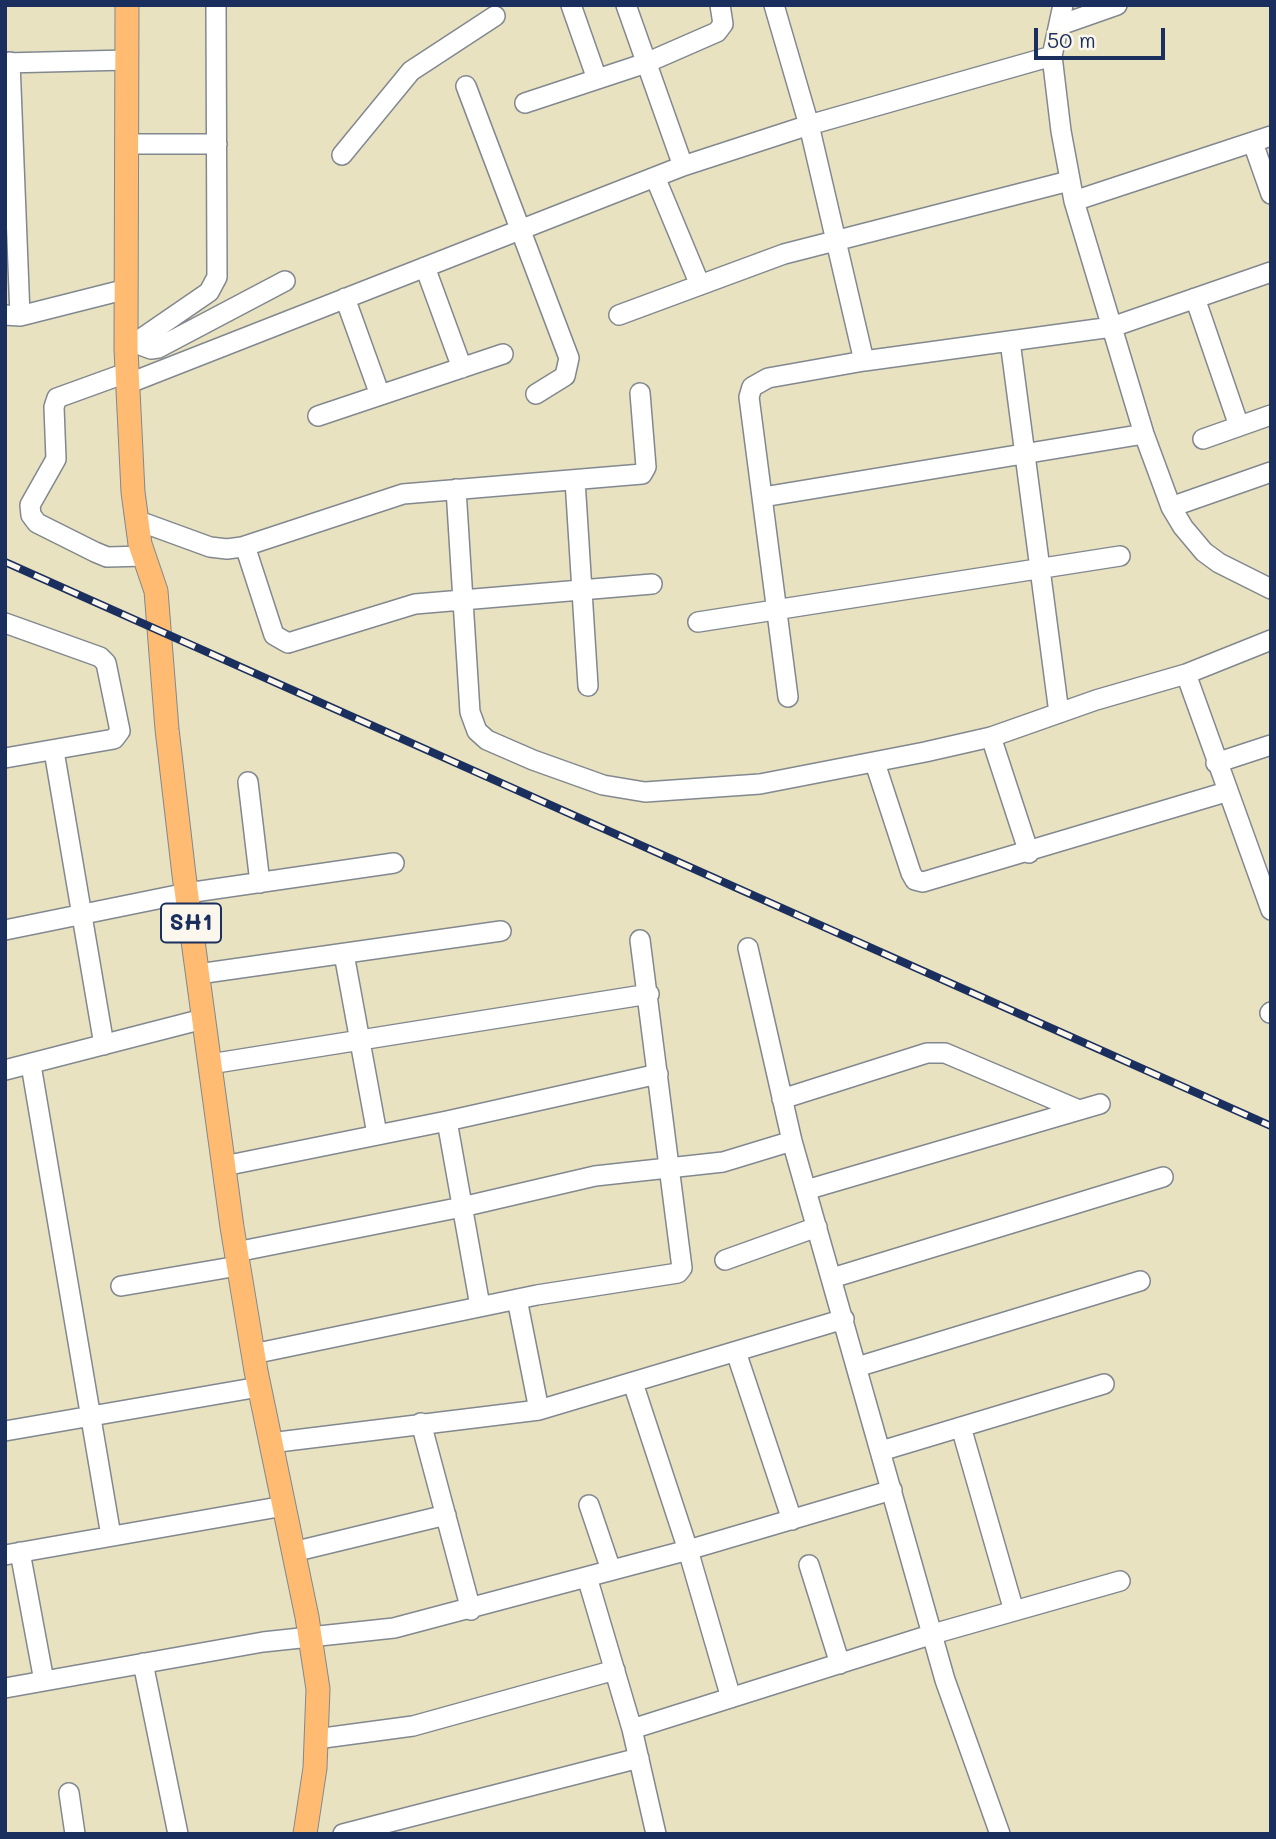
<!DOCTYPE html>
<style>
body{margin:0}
#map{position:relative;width:1276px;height:1839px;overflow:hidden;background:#e8e2c0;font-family:Mali,sans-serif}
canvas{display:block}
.frame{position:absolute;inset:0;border:7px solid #1b2f5e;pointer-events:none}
.scale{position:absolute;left:1034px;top:28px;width:131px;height:32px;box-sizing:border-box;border:4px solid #1b2f5e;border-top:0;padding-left:9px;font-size:21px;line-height:24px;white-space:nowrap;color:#1b2f5e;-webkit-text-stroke:5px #fbf7ec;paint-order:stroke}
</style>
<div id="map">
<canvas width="1276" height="1839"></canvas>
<div class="frame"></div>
<div class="scale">50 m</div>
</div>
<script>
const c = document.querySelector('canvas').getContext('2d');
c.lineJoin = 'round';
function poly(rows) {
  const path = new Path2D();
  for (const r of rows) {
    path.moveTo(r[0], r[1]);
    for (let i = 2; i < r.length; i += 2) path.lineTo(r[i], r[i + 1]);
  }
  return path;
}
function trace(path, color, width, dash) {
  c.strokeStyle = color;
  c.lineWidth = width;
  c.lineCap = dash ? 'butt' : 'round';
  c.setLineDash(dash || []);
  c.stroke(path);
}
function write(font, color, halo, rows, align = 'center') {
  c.font = font + ' Mali,sans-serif';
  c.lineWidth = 7;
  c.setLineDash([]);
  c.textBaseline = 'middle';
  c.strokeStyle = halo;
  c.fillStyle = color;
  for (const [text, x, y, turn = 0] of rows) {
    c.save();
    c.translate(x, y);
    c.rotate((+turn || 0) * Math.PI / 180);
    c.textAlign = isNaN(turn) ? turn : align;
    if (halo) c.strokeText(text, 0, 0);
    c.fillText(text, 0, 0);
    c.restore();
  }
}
const minor = poly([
 [571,5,597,79],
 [626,5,683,166],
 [774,5,809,125,864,361],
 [1060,25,1117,5],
 [1052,56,1061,131,1074,201,1144,434,1171,507,1183,527,1204,552,1219,563,1271,589],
 [10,62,20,316],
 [5,63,127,60],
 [466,86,569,358,565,376,536,394],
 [525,103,646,63,717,32,723,24,720,5],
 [1253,143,1271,194],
 [127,144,217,144],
 [342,155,411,71,495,16],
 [655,177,700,285],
 [1074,201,1271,136],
 [425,267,462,368],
 [345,298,380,395],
 [1195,298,1239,426],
 [5,315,20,316,127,289],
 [619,315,784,254,1069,181],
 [1010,341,1059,713],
 [135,343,151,349,158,348,285,281],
 [126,349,209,292,217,277,216,5],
 [126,373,57,398,54,407,56,459,30,505,31,515,37,523,95,552,107,557,145,556],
 [127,384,683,166,809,125,1052,56,1063,5],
 [318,416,503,354],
 [1203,439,1271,415],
 [575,480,588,686],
 [456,489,470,712,477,731,487,740,533,760,603,785,645,792,760,784,925,752,991,737,1096,700,1186,674,1271,640],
 [763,497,1144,434],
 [1171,507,1271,472],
 [136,520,210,547,227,549,242,547,403,494,642,474,646,467,640,393],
 [245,546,274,635,288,643,415,604,652,584],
 [698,622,1120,556],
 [5,623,100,657,106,663,120,731,114,739,5,758],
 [1186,674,1271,910],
 [788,697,749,397,752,387,768,378,864,361,1112,327,1271,272],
 [991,737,1029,853],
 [54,751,104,1045],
 [875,763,911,873,915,880,923,882,1226,792],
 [1216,763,1271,745],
 [248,782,260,883],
 [5,930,187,893,394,863],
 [748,948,792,1141,945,1680,1000,1834],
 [344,954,377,1134],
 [198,974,501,931],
 [1270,1013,1271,1012],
 [210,1064,649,994],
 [31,1065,111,1536],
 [5,1070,203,1019],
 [782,1099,927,1053,945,1053,1079,1110],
 [447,1121,480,1306],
 [224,1166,447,1121,658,1074],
 [806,1190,1100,1104],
 [236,1252,462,1207,595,1176,723,1162,792,1141],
 [725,1260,817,1227],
 [832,1278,1163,1177],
 [121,1286,238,1266],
 [517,1299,539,1410],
 [736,1352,792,1520],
 [253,1354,537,1295,678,1273,682,1268,640,940],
 [857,1367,1140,1281],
 [633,1383,688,1550,731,1698],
 [421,1423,471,1610],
 [961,1427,1014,1611],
 [5,1431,259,1387],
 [270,1443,539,1410,844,1319],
 [881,1451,1104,1384],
 [589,1505,611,1570],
 [20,1552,44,1681],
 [293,1552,446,1515],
 [5,1555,284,1506],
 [809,1565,840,1664],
 [587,1577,632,1729,656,1834],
 [143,1663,178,1834],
 [5,1688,263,1642,394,1628,688,1550,892,1490],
 [632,1729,933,1634,1120,1581],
 [316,1739,413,1726,615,1670],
 [69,1793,75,1834],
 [343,1834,639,1758]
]);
const major = poly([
 [127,5,126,349,133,492,140,544,156,591,167,729,184,875,232,1227,256,1371,307,1617,318,1689,315,1768,305,1834]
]);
const rail = poly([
 [5,562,1271,1126]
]);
const shields = [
 [191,923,60]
];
const shieldNames = [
 ["SH1",191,923]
];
trace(minor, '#82888f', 22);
trace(major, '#82888f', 25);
trace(minor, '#fff', 19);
trace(major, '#ffbb71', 23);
trace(rail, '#1b2f5e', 8);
trace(rail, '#fbf7ec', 5, [16]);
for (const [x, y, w] of shields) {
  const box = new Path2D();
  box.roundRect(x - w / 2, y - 19.5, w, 39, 5);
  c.fillStyle = '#fbf7ec';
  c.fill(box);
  trace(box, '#1b2f5e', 2);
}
write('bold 23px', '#1b2f5e', null, shieldNames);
</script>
